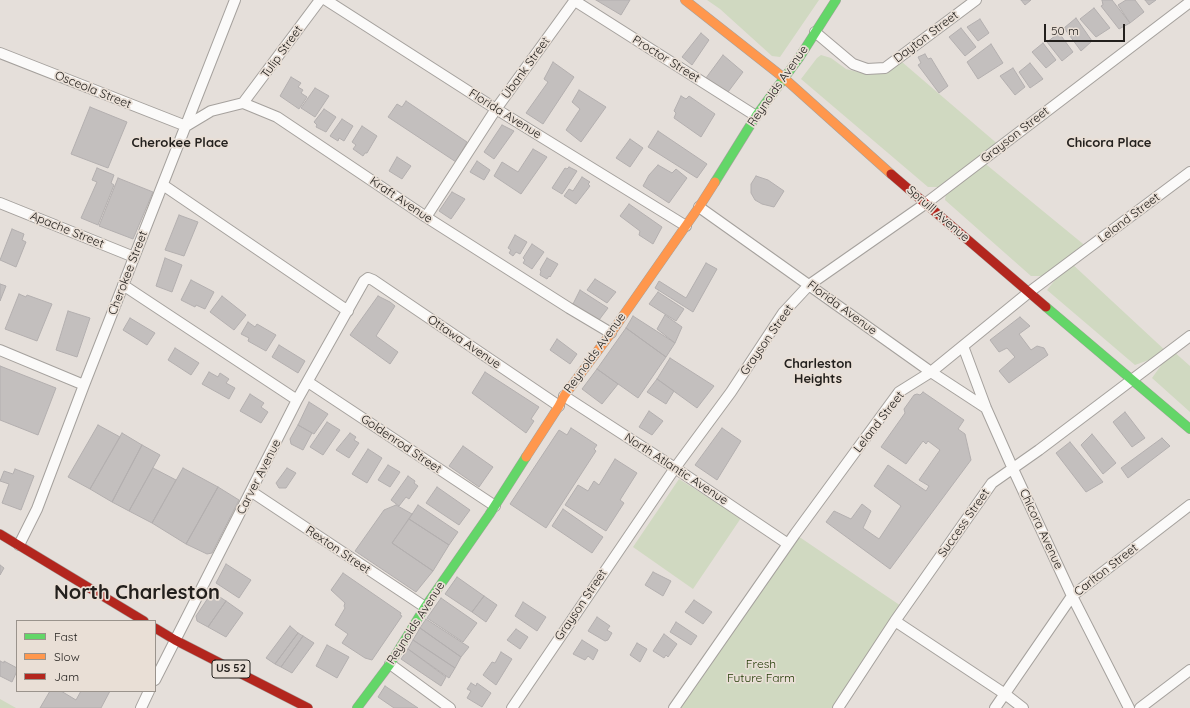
<!DOCTYPE html>
<style>
body{margin:0}
#map{position:relative;width:1190px;height:708px;overflow:hidden;background:#e5dfda;font-family:Quicksand,sans-serif}
canvas{display:block}
.legend{position:absolute;left:16px;top:620px;width:140px;height:72px;box-sizing:border-box;background:#e9dfd6;border:1px solid #9a938c;margin:0;padding:5px 7px;list-style:none;font-size:12px;color:#23201d}
.legend li{display:flex;align-items:center;gap:8px;height:20px}
.legend b{width:20px;border:1px solid #9a938c}
.scale{position:absolute;left:1044px;top:24px;width:81px;height:18px;box-sizing:border-box;border:2px solid #23201d;border-top:0;padding-left:5px;font-size:12px;line-height:14px;white-space:nowrap;color:#23201d;-webkit-text-stroke:3px #e9dfd6;paint-order:stroke}
</style>
<div id="map">
<canvas width="1190" height="708"></canvas>
<ul class="legend">
<li><b style="height:5px;background:#63d668"></b>Fast</li>
<li><b style="height:5px;background:#ff974d"></b>Slow</li>
<li><b style="height:5px;background:#b3261e"></b>Jam</li>
</ul>
<div class="scale">50 m</div>
</div>
<script>
const c = document.querySelector('canvas').getContext('2d');
c.lineJoin = 'round';
function paint(path, color) {
  c.fillStyle = color;
  c.fill(path, 'evenodd');
}
function poly(rows) {
  const path = new Path2D();
  for (const r of rows) {
    path.moveTo(r[0], r[1]);
    for (let i = 2; i < r.length; i += 2) path.lineTo(r[i], r[i + 1]);
  }
  return path;
}
function trace(path, color, width, dash) {
  c.strokeStyle = color;
  c.lineWidth = width;
  c.lineCap = dash ? 'butt' : 'round';
  c.setLineDash(dash || []);
  c.stroke(path);
}
function write(font, color, halo, rows, align = 'center') {
  c.font = font + ' Quicksand,sans-serif';
  c.lineWidth = 3.5;
  c.setLineDash([]);
  c.textBaseline = 'middle';
  c.strokeStyle = halo;
  c.fillStyle = color;
  for (const [text, x, y, turn = 0] of rows) {
    c.save();
    c.translate(x, y);
    c.rotate((+turn || 0) * Math.PI / 180);
    c.textAlign = isNaN(turn) ? turn : align;
    if (halo) c.strokeText(text, 0, 0);
    c.fillText(text, 0, 0);
    c.restore();
  }
}
const green = poly([
 [707,0,819,0,780,57,772,56,720,9],
 [821,55,831,58,846,69,869,75,888,72,902,62,1000,146,982,161,1088,248,1070,262,1168,353,1135,365,1047,290,1068,264,1050,276,1031,276,945,200,947,187,928,187,801,79,817,58],
 [1172,350,1190,366,1190,412,1152,378],
 [679,479,741,518,693,589,633,547],
 [795,534,904,608,837,708,675,708],
 [0,699,16,708,0,708]
]);
const building = poly([
 [596,0,630,0,621,15,596,0],
 [1021,0,1031,0,1025,5,1021,0],
 [1102,0,1112,0,1130,23,1119,29,1101,6,1103,5,1102,0],
 [1126,0,1135,0,1144,12,1130,23,1118,5,1126,0],
 [1145,0,1156,0,1149,5,1145,0],
 [1094,8,1110,28,1096,37,1080,19,1094,8],
 [1076,18,1092,41,1081,51,1064,28,1076,18],
 [980,19,989,33,978,41,967,27,980,19],
 [961,28,976,47,965,56,949,37,961,28],
 [701,33,709,40,692,65,682,57,701,33],
 [1059,33,1073,52,1062,61,1047,42,1059,33],
 [1043,43,1056,60,1046,68,1032,52,1043,43],
 [991,44,1003,63,978,79,967,62,991,44],
 [925,54,928,59,931,58,948,86,939,93,918,65,921,63,918,57,925,54],
 [723,55,743,72,728,92,706,78,723,55],
 [553,62,574,77,543,124,526,113,548,82,544,79,553,62],
 [1030,63,1043,79,1030,88,1019,72,1030,63],
 [1013,68,1025,87,1015,95,1000,76,1013,68],
 [291,77,301,83,298,87,303,90,301,93,307,97,299,109,280,96,291,77],
 [315,88,329,96,315,117,301,108,315,88],
 [579,90,606,107,581,142,566,130,580,109,572,102,579,90],
 [681,96,686,99,689,96,715,114,701,137,674,118,676,113,674,111,681,96],
 [406,101,467,142,456,162,388,117,397,104,402,107,406,101],
 [90,107,127,122,108,168,71,154,90,107],
 [324,109,336,117,326,132,316,127,317,125,314,122,324,109],
 [342,119,353,126,344,141,339,138,338,141,330,136,342,119],
 [502,125,514,131,494,159,484,152,502,125],
 [362,126,377,136,367,153,365,153,363,156,353,149,356,145,352,142,362,126],
 [658,131,707,164,697,178,648,147,658,131],
 [630,139,643,148,630,167,616,158,630,139],
 [533,149,547,157,521,194,494,176,502,162,518,172,533,149],
 [397,157,411,166,402,179,389,171,397,157],
 [477,161,490,170,484,180,470,172,477,161],
 [658,165,672,173,676,169,687,178,669,203,643,186,649,175,658,165],
 [569,167,577,171,562,194,552,188,565,168,567,169,569,167],
 [97,168,114,175,111,183,114,185,98,225,81,218,97,182,92,180,97,168],
 [756,176,768,180,784,191,774,207,762,204,755,200,751,193,751,184,756,176],
 [582,177,590,182,588,184,590,186,576,204,564,196,569,189,573,191,582,177],
 [118,178,153,192,133,239,99,226,118,178],
 [452,192,465,199,451,219,439,211,452,192],
 [629,204,662,227,653,244,639,235,640,231,620,216,629,204],
 [179,215,198,222,184,256,165,250,179,215],
 [12,229,24,234,22,240,26,242,16,267,0,260,12,229],
 [515,235,527,242,520,254,516,252,513,256,509,253,511,250,508,248,515,235],
 [532,244,544,252,532,269,523,263,525,260,523,258,532,244],
 [165,258,182,265,172,292,156,286,165,258],
 [547,258,558,264,550,277,549,276,547,279,540,275,541,271,540,270,547,258],
 [706,263,717,269,693,312,655,288,659,281,686,298,706,263],
 [595,279,616,292,607,303,587,290,595,279],
 [191,280,214,292,205,309,196,305,195,307,181,300,191,280],
 [0,284,6,286,0,301,0,284],
 [580,290,608,308,599,320,573,304,580,290],
 [658,292,684,309,676,321,649,304,658,292],
 [19,294,26,297,27,295,52,304,37,341,5,329,19,294],
 [222,296,246,315,234,330,210,312,222,296],
 [378,296,390,302,395,306,376,336,398,352,390,364,350,335,378,296],
 [68,311,90,318,77,357,56,350,68,311],
 [665,315,682,327,675,343,657,329,665,315],
 [633,316,675,343,666,357,626,328,633,316],
 [1020,317,1030,326,1019,334,1031,350,1037,346,1044,348,1048,355,1009,383,999,371,1015,357,1007,348,999,352,990,340,1020,317],
 [130,318,155,333,147,345,123,330,130,318],
 [248,322,255,327,257,324,276,335,266,351,248,341,249,338,241,334,248,322],
 [626,328,666,357,638,398,597,369,626,328],
 [557,339,577,354,570,364,550,350,557,339],
 [279,345,305,361,298,373,272,357,279,345],
 [175,348,199,363,191,375,168,360,175,348],
 [670,358,714,386,697,408,657,379,670,358],
 [0,366,56,388,38,435,0,420,0,366],
 [597,369,618,384,602,404,582,389,597,369],
 [209,372,218,377,220,373,229,379,226,383,235,388,229,399,202,384,209,372],
 [485,372,539,407,531,419,534,421,526,433,472,393,485,372],
 [657,379,674,391,666,404,647,392,657,379],
 [923,392,964,420,958,429,965,434,971,460,890,569,826,522,834,511,851,519,862,504,871,511,863,528,879,539,901,506,874,486,888,465,926,491,929,486,919,480,940,450,928,441,926,444,923,441,906,464,881,447,905,413,904,409,914,395,917,394,920,395,923,392],
 [250,394,264,403,261,407,268,412,261,423,240,411,250,394],
 [309,402,328,414,314,434,298,425,309,402],
 [649,411,663,421,652,435,639,427,649,411],
 [1125,412,1145,438,1132,447,1113,422,1125,412],
 [327,422,340,430,323,455,310,447,327,422],
 [98,425,120,437,90,489,68,477,98,425],
 [298,425,312,433,303,450,291,444,290,439,298,425],
 [571,428,597,445,594,449,596,451,546,528,510,504,559,430,567,435,571,428],
 [722,428,741,441,717,480,695,465,722,428],
 [122,433,142,445,112,502,90,489,122,433],
 [350,433,356,437,354,440,359,443,349,458,336,450,350,433],
 [1092,434,1116,463,1103,474,1081,445,1092,434],
 [1162,438,1170,446,1128,478,1121,468,1162,438],
 [1070,442,1103,482,1086,492,1056,453,1070,442],
 [142,445,160,455,129,511,112,502,142,445],
 [463,446,493,467,479,487,449,466,463,446],
 [368,449,382,458,367,483,352,474,368,449],
 [615,459,637,473,620,500,624,503,606,531,565,505,578,485,588,491,594,481,599,485,615,459],
 [388,465,400,472,390,487,378,480,388,465],
 [153,468,176,480,152,523,129,511,153,468],
 [183,468,218,487,186,544,152,523,183,468],
 [287,468,296,473,286,488,279,488,276,483,287,468],
 [15,469,34,476,21,510,2,503,9,484,0,481,4,471,13,474,15,469],
 [408,476,415,481,414,483,418,486,409,499,406,497,399,506,391,500,408,476],
 [218,487,239,500,212,553,207,554,186,544,218,487],
 [437,487,470,510,459,525,426,503,437,487],
 [396,505,412,514,392,543,433,571,416,592,355,551,384,510,396,505],
 [418,505,458,532,449,545,409,519,418,505],
 [563,509,603,537,592,553,552,526,563,509],
 [409,519,449,545,433,571,392,543,409,519],
 [226,564,251,580,239,598,216,583,226,564],
 [0,565,4,568,0,575,0,565],
 [653,572,671,581,663,596,645,585,653,572],
 [343,573,401,613,400,615,402,616,372,660,365,658,342,643,348,634,335,625,345,608,344,606,345,603,331,590,343,573],
 [457,577,484,596,472,612,445,594,457,577],
 [212,592,226,601,208,627,197,621,196,616,212,592],
 [484,596,497,605,486,622,472,612,484,596],
 [441,598,477,623,463,642,427,618,441,598],
 [694,600,712,612,703,624,685,612,694,600],
 [226,601,243,613,226,637,208,627,226,601],
 [523,602,546,617,537,631,515,616,523,602],
 [597,617,610,626,607,630,612,633,608,640,605,641,588,631,597,617],
 [426,619,469,647,461,657,420,628,426,619],
 [676,622,697,636,691,645,670,632,676,622],
 [290,626,298,633,275,664,266,658,290,626],
 [420,628,461,657,455,668,413,640,420,628],
 [516,629,528,637,520,649,507,640,516,629],
 [298,633,303,636,281,667,275,664,298,633],
 [664,634,677,644,668,657,666,655,664,658,653,651,664,634],
 [303,636,314,643,292,673,281,667,303,636],
 [413,640,455,668,449,678,408,649,413,640],
 [582,640,598,650,593,660,588,656,585,660,573,654,582,640],
 [637,643,647,649,640,662,630,655,637,643],
 [327,645,349,657,337,678,316,666,327,645],
 [408,649,446,677,441,686,401,659,408,649],
 [501,652,512,659,496,685,483,675,492,662,495,663,501,652],
 [0,661,4,663,4,661,17,668,17,671,12,682,0,676,0,661],
 [471,683,476,686,477,683,491,693,482,707,467,698,471,691,467,689,471,683],
 [385,686,418,708,394,708,378,697,385,686],
 [50,691,61,691,76,700,81,691,110,691,101,708,40,708,50,691]
]);
const street = poly([
 [326,0,496,109,686,226],
 [575,1,756,116],
 [815,32,853,64,867,69,885,68,976,0],
 [0,53,186,126,211,111,243,103,277,117,426,217,569,308,611,333],
 [243,103,320,0],
 [163,185,348,311],
 [0,203,134,257],
 [699,207,931,372,986,408],
 [426,217,496,109,575,0],
 [123,285,297,400],
 [963,346,986,408,1013,469,1072,596,1129,708],
 [0,350,84,385],
 [308,382,495,506],
 [564,396,675,468,788,544],
 [252,492,425,607],
 [19,545,37,509,84,385,235,0],
 [895,621,1005,694,1023,708],
 [390,664,450,708],
 [155,680,297,400,364,281,368,278,373,280,559,406],
 [141,708,149,691],
 [512,708,675,468,731,392,783,313,809,285,925,204,1190,2],
 [674,708,795,534,899,392,931,372,1028,293,1190,172],
 [838,708,895,621,992,483,1039,450,1190,336],
 [995,708,1072,596,1190,505],
 [1140,708,1190,670]
]);
const fast = poly([
 [715,182,756,116,799,58,836,0],
 [1046,307,1190,429],
 [357,708,390,664,425,607,489,515,526,457]
]);
const slow = poly([
 [685,0,784,78,891,174],
 [526,457,559,406,564,396,611,333,699,207,715,182]
]);
const jam = poly([
 [891,174,1046,307],
 [0,534,144,621],
 [155,628,175,640,308,708]
]);
const shields = [
 [231,669,38]
];
const shieldNames = [
 ["US 52",231,669]
];
const streetNames = [
 ["Dayton Street",926,37,-37],
 ["Tulip Street",282,52,-54],
 ["Proctor Street",666,59,32],
 ["Ubank Street",526,68,-54],
 ["Reynolds Avenue",778,86,-55],
 ["Osceola Street",93,90,22],
 ["Florida Avenue",505,114,32],
 ["Grayson Street",1015,135,-38],
 ["Kraft Avenue",401,200,34],
 ["Spruill Avenue",938,214,41],
 ["Leland Street",1129,218,-37],
 ["Apache Street",67,230,22],
 ["Cherokee Street",128,273,-69],
 ["Florida Avenue",842,308,36],
 ["Grayson Street",767,340,-55],
 ["Ottawa Avenue",464,342,34],
 ["Reynolds Avenue",595,353,-54],
 ["Leland Street",879,422,-52],
 ["Goldenrod Street",401,444,34],
 ["North Atlantic Avenue",676,469,33],
 ["Carver Avenue",259,477,-63],
 ["Success Street",964,523,-55],
 ["Chicora Avenue",1041,529,65],
 ["Rexton Street",338,550,34],
 ["Carlton Street",1106,570,-38],
 ["Grayson Street",581,605,-56],
 ["Reynolds Avenue",416,623,-57]
];
const parkNames = [
 ["Fresh",761,664],
 ["Future Farm",761,678]
];
const neighbourhoodNames = [
 ["Cherokee Place",180,143],
 ["Chicora Place",1109,143],
 ["Charleston",818,364],
 ["Heights",818,379]
];
const townNames = [
 ["North Charleston",137,593]
];
paint(green, '#d0d9c1');
paint(building, '#c3bfbe');
trace(building, '#b3afaf', 1);
trace(street, '#a5a19d', 12);
trace(fast, '#a5a19d', 10);
trace(slow, '#a5a19d', 10);
trace(jam, '#a5a19d', 10);
trace(street, '#fbfaf9', 10);
trace(fast, '#63d668', 9);
trace(slow, '#ff974d', 9);
trace(jam, '#b3261e', 9);
for (const [x, y, w] of shields) {
  const box = new Path2D();
  box.roundRect(x - w / 2, y - 9, w, 18, 3);
  c.fillStyle = '#e9dfd6';
  c.fill(box);
  trace(box, '#23201d', 1);
}
write('bold 11px', '#23201d', null, shieldNames);
write('12px', '#23201d', '#e9dfd6', streetNames);
write('12px', '#213904', '#e9dfd6', parkNames);
write('bold 13px', '#23201d', '#e9dfd6', neighbourhoodNames);
write('bold 20px', '#23201d', '#e9dfd6', townNames);
</script>
